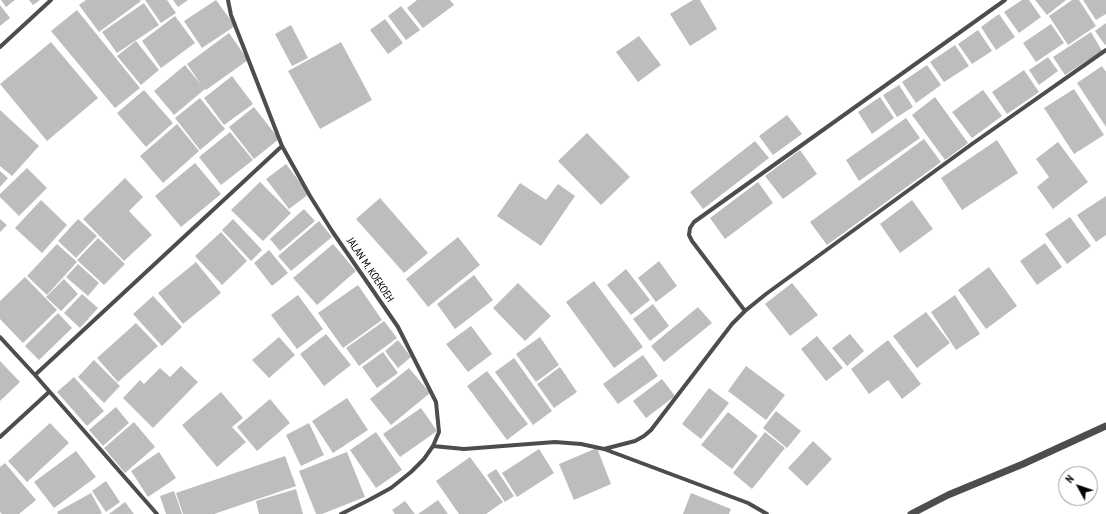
<!DOCTYPE html>
<style>
body{margin:0}
#map{position:relative;width:1106px;height:514px;overflow:hidden;background:#fff;font-family:"PT Sans Narrow",sans-serif}
canvas{display:block}
.north{position:absolute;left:1058px;top:466px;width:40px;height:40px;box-sizing:border-box;background:#fff;border:1px solid #999;border-radius:50%;rotate:310deg;font-size:11px;font-weight:700;line-height:16px;text-align:center;color:#000}
.north::after{content:'';display:block;margin:auto;width:14px;height:18px;background:#000;clip-path:polygon(50% 0,100% 100%,50% 72%,0 100%)}
</style>
<div id="map">
<canvas width="1106" height="514"></canvas>
<div class="north">N</div>
</div>
<script>
const c = document.querySelector('canvas').getContext('2d');
c.lineJoin = 'round';
function paint(path, color) {
  c.fillStyle = color;
  c.fill(path, 'evenodd');
}
function poly(rows) {
  const path = new Path2D();
  for (const r of rows) {
    path.moveTo(r[0], r[1]);
    for (let i = 2; i < r.length; i += 2) path.lineTo(r[i], r[i + 1]);
  }
  return path;
}
function trace(path, color, width, dash) {
  c.strokeStyle = color;
  c.lineWidth = width;
  c.lineCap = dash ? 'butt' : 'round';
  c.setLineDash(dash || []);
  c.stroke(path);
}
function write(font, color, halo, rows, align = 'center') {
  c.font = font + ' "PT Sans Narrow",sans-serif';
  c.lineWidth = 4;
  c.setLineDash([]);
  c.textBaseline = 'middle';
  c.strokeStyle = halo;
  c.fillStyle = color;
  for (const [text, x, y, turn = 0] of rows) {
    c.save();
    c.translate(x, y);
    c.rotate((+turn || 0) * Math.PI / 180);
    c.textAlign = isNaN(turn) ? turn : align;
    if (halo) c.strokeText(text, 0, 0);
    c.fillText(text, 0, 0);
    c.restore();
  }
}
const building = poly([
 [1,0,15,0,6,7],
 [29,0,40,0,33,5],
 [86,0,140,0,141,1,99,32,79,5],
 [145,0,167,0,176,13,161,23],
 [173,0,188,0,178,7],
 [216,0,235,26,202,48,184,21],
 [417,0,450,0,454,5,423,28,407,8],
 [693,0,700,0,717,29,690,46,670,14],
 [1022,0,1029,0,1041,17,1019,33,1004,12],
 [1035,0,1066,0,1047,15],
 [1072,0,1079,0,1096,26,1068,45,1049,16],
 [1083,0,1106,0,1106,14,1096,20],
 [144,3,159,25,117,53,102,32],
 [0,5,10,18,0,26],
 [401,6,420,30,406,40,388,16],
 [77,10,140,88,115,108,51,31],
 [999,14,1015,37,996,50,981,27],
 [175,16,195,43,161,68,142,41],
 [385,19,403,43,388,54,370,30],
 [1106,23,1106,44,1105,45,1095,31],
 [1051,24,1064,43,1036,62,1023,43],
 [291,25,308,58,292,66,275,34],
 [978,30,992,51,972,64,958,44],
 [1091,32,1102,51,1065,75,1053,57],
 [229,33,248,60,206,90,205,89,174,115,154,91,185,65,202,86,187,64],
 [639,36,661,65,638,82,616,52],
 [136,41,159,70,141,85,117,56],
 [51,42,98,98,47,141,0,84],
 [341,42,372,100,320,129,288,71],
 [955,45,969,66,944,82,930,62],
 [1048,57,1058,71,1039,85,1029,70],
 [927,65,941,85,916,103,902,82],
 [1102,66,1106,72,1106,127,1077,83],
 [1024,70,1039,92,1007,114,992,92],
 [232,76,253,104,224,125,204,98],
 [899,85,913,107,897,117,883,95],
 [1074,89,1104,135,1074,154,1044,108],
 [144,90,173,123,146,147,117,113],
 [983,90,1002,116,972,138,952,112],
 [880,97,894,118,872,134,858,112],
 [935,97,968,143,945,160,912,115],
 [200,98,225,129,200,150,175,118],
 [254,107,279,139,254,159,229,127],
 [0,110,39,146,12,176,0,166],
 [787,115,802,134,773,155,759,136],
 [906,118,920,138,859,181,846,160],
 [177,124,199,151,163,183,140,156],
 [230,132,253,160,221,185,199,157],
 [587,133,630,177,601,205,558,161],
 [924,139,941,162,827,245,810,222],
 [997,140,1018,173,962,210,941,178],
 [755,141,769,158,703,209,690,192],
 [1058,142,1088,182,1053,209,1037,187,1049,177,1036,159],
 [800,150,817,174,783,199,765,176],
 [195,163,221,194,181,227,155,196],
 [286,164,309,194,289,209,266,179],
 [27,168,47,188,19,216,0,197,0,194],
 [0,171,8,178,0,187],
 [125,178,143,197,129,211,152,235,124,261,83,219],
 [260,182,291,213,263,241,231,210],
 [758,182,773,203,725,239,710,218],
 [520,183,546,200,558,184,575,196,541,246,497,216],
 [1106,196,1106,235,1096,242,1077,215],
 [380,198,428,253,404,273,356,219],
 [41,200,67,225,42,253,15,228],
 [912,200,933,229,900,253,880,224],
 [304,209,315,221,280,251,270,239],
 [1070,217,1091,246,1067,264,1045,234],
 [0,219,7,225,0,232],
 [78,219,97,236,76,258,58,241],
 [233,219,262,250,251,261,222,230],
 [319,221,332,237,291,271,278,256],
 [221,232,247,261,222,285,195,256],
 [458,237,480,265,428,307,406,279],
 [98,238,125,264,104,285,77,260],
 [1045,243,1062,267,1037,285,1020,261],
 [57,244,77,262,47,295,27,276],
 [333,244,356,271,317,305,293,278],
 [269,250,288,273,272,286,254,263],
 [659,261,677,286,656,302,638,278],
 [196,262,221,293,183,324,158,293],
 [78,264,99,283,88,296,66,277],
 [989,267,1017,306,986,329,958,290],
 [626,269,650,300,631,315,607,285],
 [474,275,493,300,455,329,437,304],
 [25,277,57,310,23,343,0,319,0,301],
 [64,279,78,294,61,311,46,297],
 [594,281,643,347,614,368,566,302],
 [518,283,551,316,525,341,493,308],
 [792,283,818,315,790,336,765,304],
 [358,285,382,320,343,348,318,313],
 [82,294,98,308,80,328,64,313],
 [298,295,323,329,297,349,271,315],
 [955,295,980,334,956,350,931,312],
 [153,296,182,327,162,346,133,314],
 [653,304,669,326,650,341,633,319],
 [698,307,712,323,664,362,651,346],
 [926,312,950,343,917,368,893,336],
 [58,313,72,328,39,360,25,346],
 [384,321,397,338,359,366,346,348],
 [136,323,158,346,118,382,97,358],
 [471,326,492,354,468,372,446,344],
 [326,334,351,365,324,386,300,354],
 [850,334,864,351,847,366,832,348],
 [817,336,843,368,826,381,801,349],
 [279,337,295,355,269,378,252,360],
 [540,337,559,365,536,382,516,354],
 [398,340,411,357,398,368,385,351],
 [888,340,921,384,902,399,888,380,869,394,851,369],
 [383,352,398,373,377,388,362,367],
 [643,355,658,376,618,404,603,384],
 [514,358,552,411,533,425,495,372],
 [94,360,120,386,104,403,78,377],
 [0,361,20,382,0,401],
 [181,366,198,382,153,428,123,398,140,380,144,384,160,368,170,377],
 [746,366,785,395,766,420,728,391],
 [560,367,577,392,554,408,537,384],
 [409,368,430,393,391,425,370,399],
 [487,371,528,424,507,440,467,386],
 [74,377,104,411,87,426,57,392],
 [662,379,675,396,646,418,633,401],
 [709,388,729,403,701,439,682,424],
 [221,392,243,418,232,427,246,442,217,467,182,425],
 [347,398,368,430,333,453,312,421],
 [270,399,290,423,257,451,237,427],
 [116,407,129,423,103,446,89,430],
 [421,408,437,431,400,457,383,434],
 [776,411,801,431,787,448,763,428],
 [728,412,758,436,732,469,701,445],
 [134,422,155,447,125,473,104,448],
 [50,423,69,443,27,482,8,461],
 [309,423,324,455,301,466,286,435],
 [376,432,402,470,376,488,350,450],
 [765,432,785,448,752,489,733,473],
 [813,441,832,459,807,486,788,468],
 [597,448,611,484,574,500,559,464],
 [539,449,554,473,517,497,502,473],
 [76,451,96,477,54,508,34,482],
 [159,452,176,478,148,497,131,471],
 [347,452,365,497,322,514,316,514,299,471],
 [285,456,296,486,214,514,183,514,176,493],
 [470,457,503,502,486,514,459,514,436,481],
 [5,463,36,500,19,514,2,514,0,512,0,467],
 [496,469,514,496,505,502,487,475],
 [106,481,120,502,106,512,92,491],
 [296,489,303,514,259,514,256,501],
 [174,491,182,514,166,514,160,496],
 [91,493,102,513,100,514,58,514,57,512],
 [691,493,731,509,729,514,683,514],
 [438,500,448,514,418,514],
 [405,501,415,514,395,514,392,510],
 [125,502,134,514,109,514]
]);
const minor = poly([
 [228,0,231,15,282,146,310,196,332,231,398,327,436,402,439,432,433,446,424,459,411,472,391,488,369,500,341,514],
 [0,47,51,0],
 [745,311,692,241,689,235,690,228,694,222,1005,0],
 [0,337,35,375,157,514],
 [35,375,282,146],
 [0,437,49,392],
 [433,446,464,449,555,442,581,444,604,449,748,503,767,514],
 [604,449,635,441,644,436,651,430,732,324,745,311,766,294,972,144,1106,50]
]);
const tertiary = poly([
 [911,514,948,495,1023,464,1106,426]
]);
const streetNames = [
 ["JALAN M. KOEKOEH",370,270,56]
];
paint(building, '#bdbdbd');
trace(minor, '#4d4d4d', 4);
trace(tertiary, '#4d4d4d', 7);
write('11px', '#000', '#fff', streetNames);
</script>
